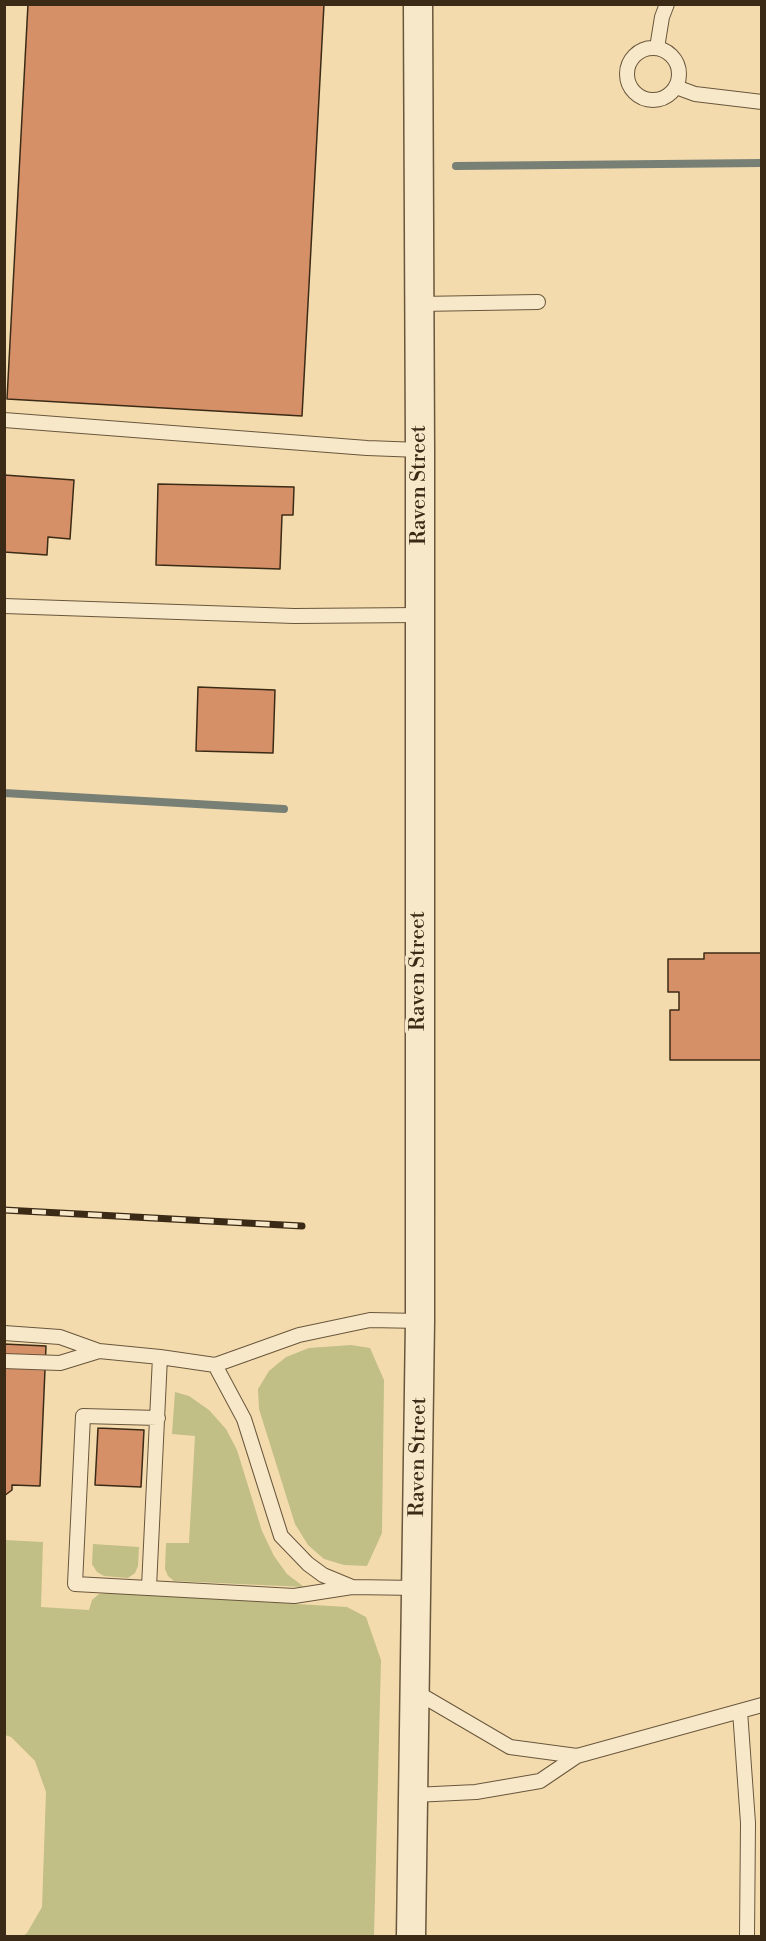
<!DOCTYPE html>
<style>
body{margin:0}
#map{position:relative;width:766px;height:1941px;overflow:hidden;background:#f4dbae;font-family:"Libre Bodoni",serif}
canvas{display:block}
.frame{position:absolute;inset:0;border:6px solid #3b2b16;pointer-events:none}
</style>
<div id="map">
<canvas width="766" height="1941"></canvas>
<div class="frame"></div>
</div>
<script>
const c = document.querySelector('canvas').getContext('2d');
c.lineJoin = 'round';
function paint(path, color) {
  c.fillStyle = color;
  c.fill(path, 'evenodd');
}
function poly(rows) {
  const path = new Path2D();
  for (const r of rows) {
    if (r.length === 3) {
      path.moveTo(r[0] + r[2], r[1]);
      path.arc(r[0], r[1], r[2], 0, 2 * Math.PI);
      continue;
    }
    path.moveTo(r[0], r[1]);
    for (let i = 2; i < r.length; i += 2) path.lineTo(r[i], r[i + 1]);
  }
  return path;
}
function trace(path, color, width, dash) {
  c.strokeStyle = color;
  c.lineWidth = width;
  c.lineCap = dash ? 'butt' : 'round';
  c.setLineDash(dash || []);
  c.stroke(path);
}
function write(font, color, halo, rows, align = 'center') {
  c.font = font + ' "Libre Bodoni",serif';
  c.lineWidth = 6;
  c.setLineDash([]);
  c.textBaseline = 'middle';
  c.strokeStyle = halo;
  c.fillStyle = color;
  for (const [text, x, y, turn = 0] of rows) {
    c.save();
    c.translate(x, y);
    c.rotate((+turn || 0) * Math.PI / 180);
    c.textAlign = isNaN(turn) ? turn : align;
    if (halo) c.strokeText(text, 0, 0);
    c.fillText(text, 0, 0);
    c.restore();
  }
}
const green = poly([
 [351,1345,370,1348,384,1380,382,1533,367,1566,344,1565,324,1559,308,1545,295,1524,259,1409,258,1389,269,1371,286,1357,309,1348],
 [175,1392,189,1396,209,1410,226,1429,237,1450,262,1531,274,1556,287,1574,304,1587,174,1581,168,1576,165,1569,166,1543,189,1543,195,1436,172,1434],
 [4,1540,43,1542,41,1607,89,1610,92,1600,99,1594,112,1593,347,1607,366,1617,381,1660,374,1936,23,1936,27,1933,42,1907,46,1792,35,1761,11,1737,5,1735],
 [93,1544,139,1547,138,1566,135,1573,128,1578,104,1576,97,1572,92,1564]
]);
const stream = poly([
 [456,166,762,163],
 [4,793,284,809]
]);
const building = poly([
 [28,4,324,4,302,416,7,399,28,4],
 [4,475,74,480,70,539,48,537,47,555,4,552,4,475],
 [158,484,294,487,293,515,282,515,280,569,156,565,158,484],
 [198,687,275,690,273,753,196,751,198,687],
 [704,953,762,953,762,1060,670,1060,670,1010,679,1010,679,992,668,992,668,959,704,959,704,953],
 [4,1344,46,1346,40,1486,12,1485,12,1490,4,1496,4,1344],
 [98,1428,144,1430,141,1487,95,1485,98,1428]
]);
const lane = poly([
 [657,48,662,17,667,4],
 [653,74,26],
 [676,87,695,94,762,102],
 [419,304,538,302],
 [4,420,367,448,420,450],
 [4,606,294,616,419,615],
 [4,1333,60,1337,99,1351,160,1357,215,1365,299,1335,370,1320,420,1321],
 [4,1361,60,1363,99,1351],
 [215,1365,244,1419,281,1536,308,1564,323,1575,352,1587,417,1588],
 [158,1418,83,1416,75,1584,294,1596,352,1587],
 [149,1587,160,1357],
 [416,1692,510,1747,577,1756],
 [740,1711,748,1823,747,1936],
 [414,1795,476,1792,540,1781,577,1756,762,1705]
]);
const street = poly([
 [411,1936,420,1321,420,450,418,4]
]);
const rail = poly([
 [4,1210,302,1226]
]);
const streetNames = [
 ["Raven Street",420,485,-90],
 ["Raven Street",419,971,-90],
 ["Raven Street",419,1457,-89]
];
paint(green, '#c1be86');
trace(stream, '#788076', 8);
paint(building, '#d59068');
trace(building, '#3b2b16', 1.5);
trace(lane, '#69573c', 16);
trace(street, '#69573c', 31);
trace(lane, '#f8e8ca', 14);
trace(street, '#f8e8ca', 28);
trace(rail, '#3b2b16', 7);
trace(rail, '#f8e8ca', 4.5, [14]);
write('21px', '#3b2b16', '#f8e8ca', streetNames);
</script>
